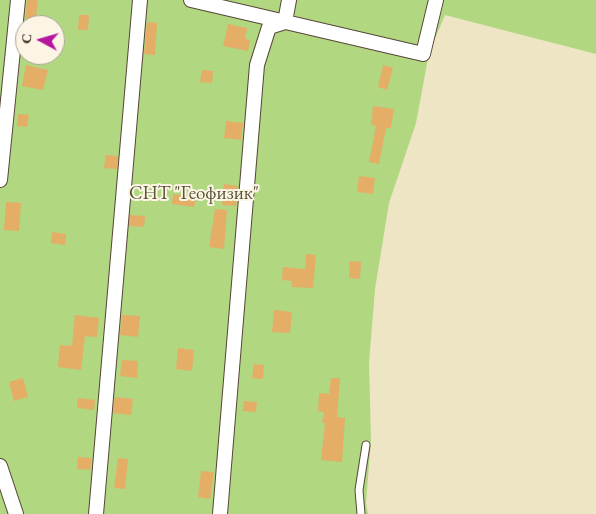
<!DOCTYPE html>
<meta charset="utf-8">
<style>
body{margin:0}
#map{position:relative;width:596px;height:514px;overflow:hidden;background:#ede5c4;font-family:"EB Garamond",serif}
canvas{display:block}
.north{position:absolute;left:15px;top:15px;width:50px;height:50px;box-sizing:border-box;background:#fcf5e5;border:1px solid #afa495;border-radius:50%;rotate:276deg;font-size:14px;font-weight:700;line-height:20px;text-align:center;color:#3b2a1e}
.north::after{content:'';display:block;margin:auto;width:18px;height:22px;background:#b5179e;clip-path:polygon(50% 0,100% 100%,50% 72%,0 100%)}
</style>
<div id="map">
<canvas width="596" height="514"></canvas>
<div class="north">С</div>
</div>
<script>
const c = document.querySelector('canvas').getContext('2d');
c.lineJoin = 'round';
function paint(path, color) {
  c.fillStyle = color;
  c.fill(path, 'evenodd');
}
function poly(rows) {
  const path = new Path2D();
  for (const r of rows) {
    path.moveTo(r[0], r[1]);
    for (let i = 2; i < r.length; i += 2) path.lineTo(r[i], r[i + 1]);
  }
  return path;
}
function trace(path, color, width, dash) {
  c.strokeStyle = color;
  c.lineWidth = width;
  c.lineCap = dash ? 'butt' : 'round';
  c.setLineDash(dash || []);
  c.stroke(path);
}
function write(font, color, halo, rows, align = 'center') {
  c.font = font + ' "EB Garamond",serif';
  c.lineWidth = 4;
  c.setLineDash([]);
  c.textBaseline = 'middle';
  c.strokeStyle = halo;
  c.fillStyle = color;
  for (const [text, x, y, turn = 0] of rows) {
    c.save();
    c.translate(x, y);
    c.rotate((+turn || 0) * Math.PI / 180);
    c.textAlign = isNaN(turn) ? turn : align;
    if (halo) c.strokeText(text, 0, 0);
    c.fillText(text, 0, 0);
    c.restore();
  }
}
const green = poly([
 [0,0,596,0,596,54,445,15,429,53,416,123,389,203,375,289,369,363,371,440,366,503,368,514,0,514],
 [25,25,55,25,55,55,25,55]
]);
const building = poly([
 [27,0,38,0,35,25,25,25],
 [79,15,89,15,88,30,78,30],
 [147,22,157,23,155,55,144,54],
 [228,24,247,28,245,39,250,40,248,51,223,46],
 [26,65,48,70,43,90,22,86],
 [383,65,393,68,387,90,378,87],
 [202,70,213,71,212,83,200,82],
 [373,106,394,109,391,128,386,128,379,164,369,162,376,126,371,125],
 [18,114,29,115,27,127,17,126],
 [226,121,243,123,241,140,224,138],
 [106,155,118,156,117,169,104,168],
 [359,176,375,178,373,194,357,192],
 [224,184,238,186,236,206,222,205],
 [173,194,196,197,194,207,172,204],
 [6,202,21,203,19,231,4,230],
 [215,209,227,210,224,249,209,247],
 [130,215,145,216,144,227,129,226],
 [52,232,66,234,65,245,51,243],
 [306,254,316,255,313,288,291,287,292,281,282,280,283,267,305,269],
 [350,261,361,262,360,279,349,278],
 [274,310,292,312,290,333,272,332],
 [75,315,99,318,97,337,85,336,81,370,58,367,60,345,72,346],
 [122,315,140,316,138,337,120,335],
 [178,348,194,350,192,371,176,369],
 [122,360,138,361,137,378,120,376],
 [254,364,264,365,263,379,252,378],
 [23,378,28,397,14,401,9,382],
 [331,378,340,378,337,417,345,418,342,462,321,460,325,423,322,423,324,412,318,411,319,393,329,394],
 [115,397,133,399,131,415,113,413],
 [78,398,95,400,94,410,77,408],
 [244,401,257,402,256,412,243,411],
 [78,457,92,458,90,470,77,469],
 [118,458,128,459,125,489,114,488],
 [201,471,214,472,210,499,198,497]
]);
const lane = poly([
 [361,514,359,490,366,445]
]);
const street = poly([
 [191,0,423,54,436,0],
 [0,180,18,0],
 [0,466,16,514],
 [96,514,140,0],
 [220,514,257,65,269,27,285,22,289,0]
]);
const parkNames = [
 ["СНТ \"Геофизик\"",194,194]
];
paint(green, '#b1d781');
paint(building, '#e4ae66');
trace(lane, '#564637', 9);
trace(street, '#564637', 16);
trace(lane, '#fff', 7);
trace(street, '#fff', 14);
write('19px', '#585537', '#fcf5e5', parkNames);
</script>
